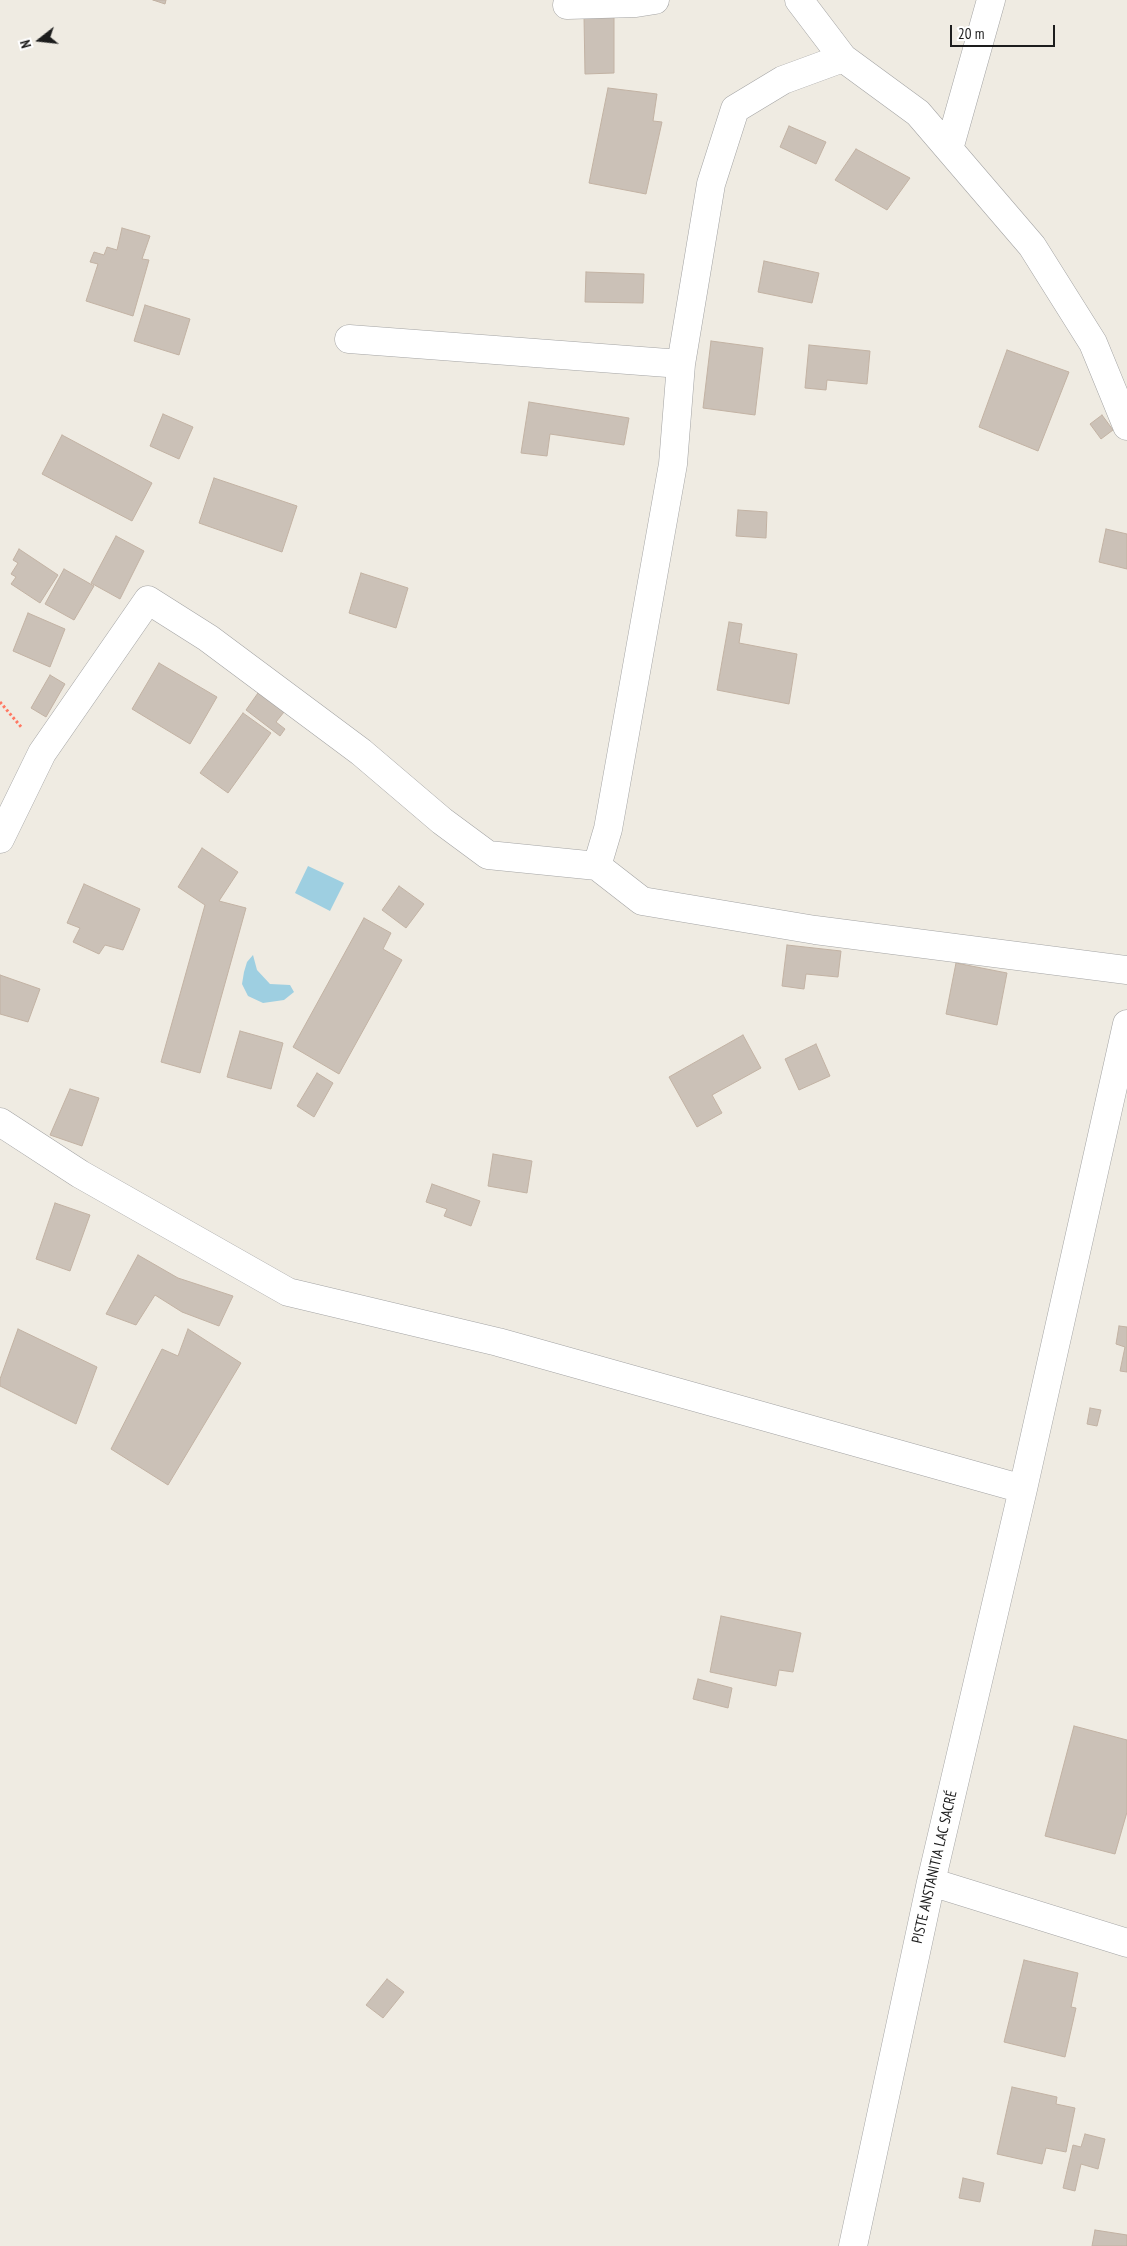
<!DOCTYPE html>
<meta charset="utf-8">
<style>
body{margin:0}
#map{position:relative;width:1127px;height:2246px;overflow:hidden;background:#efebe2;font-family:"PT Sans Narrow",sans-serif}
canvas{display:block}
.north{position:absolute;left:15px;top:15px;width:50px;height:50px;-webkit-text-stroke:4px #fff;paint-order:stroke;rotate:254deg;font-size:14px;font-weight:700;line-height:20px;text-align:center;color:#1d1d1d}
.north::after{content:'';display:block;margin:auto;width:18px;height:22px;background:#1d1d1d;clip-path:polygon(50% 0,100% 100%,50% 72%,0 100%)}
.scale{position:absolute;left:950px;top:25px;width:105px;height:22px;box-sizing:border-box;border:2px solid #1d1d1d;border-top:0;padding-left:6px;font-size:15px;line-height:18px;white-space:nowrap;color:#1d1d1d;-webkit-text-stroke:4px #fff;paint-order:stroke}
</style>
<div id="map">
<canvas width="1127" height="2246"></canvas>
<div class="north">N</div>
<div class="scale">20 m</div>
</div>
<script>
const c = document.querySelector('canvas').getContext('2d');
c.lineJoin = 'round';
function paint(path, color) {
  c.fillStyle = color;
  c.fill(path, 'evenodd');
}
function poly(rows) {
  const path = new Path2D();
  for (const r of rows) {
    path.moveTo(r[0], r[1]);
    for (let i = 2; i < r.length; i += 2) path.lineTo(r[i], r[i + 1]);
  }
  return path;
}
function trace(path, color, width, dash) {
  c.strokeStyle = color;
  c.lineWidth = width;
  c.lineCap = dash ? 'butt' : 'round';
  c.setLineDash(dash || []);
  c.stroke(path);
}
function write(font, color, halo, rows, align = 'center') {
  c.font = font + ' "PT Sans Narrow",sans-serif';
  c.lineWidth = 4;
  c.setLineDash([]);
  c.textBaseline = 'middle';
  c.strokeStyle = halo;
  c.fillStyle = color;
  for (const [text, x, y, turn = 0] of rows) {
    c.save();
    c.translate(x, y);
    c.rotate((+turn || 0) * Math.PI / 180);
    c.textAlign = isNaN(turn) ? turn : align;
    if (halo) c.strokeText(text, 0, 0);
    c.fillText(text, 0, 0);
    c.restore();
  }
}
const water = poly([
 [308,866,344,883,330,911,295,893],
 [253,955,257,970,270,984,290,985,294,992,284,1000,263,1003,248,996,242,984,244,972,247,962]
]);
const building = poly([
 [153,0,166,0,165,4,153,0],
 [584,16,614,16,614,73,585,74,584,16],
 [608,88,657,94,653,121,662,122,646,194,589,183,608,88],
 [789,126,826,142,816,164,780,147,789,126],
 [856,149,910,178,887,210,835,180,856,149],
 [122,228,150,236,142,259,149,260,133,316,86,301,98,264,90,262,94,252,104,255,107,247,117,250,122,228],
 [764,261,819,273,812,303,758,292,764,261],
 [586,272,644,274,643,303,585,302,586,272],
 [145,305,190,319,179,355,134,341,145,305],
 [711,341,763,348,755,415,703,408,711,341],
 [809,345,870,351,867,384,827,380,826,390,805,388,809,345],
 [1007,350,1069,372,1038,451,979,427,1007,350],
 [529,402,629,418,624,445,550,434,547,456,521,453,529,402],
 [163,414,193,427,179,459,150,446,163,414],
 [1102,415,1113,430,1101,439,1090,424,1102,415],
 [62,435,152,483,132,521,42,474,62,435],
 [214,478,297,506,282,552,199,523,214,478],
 [738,510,767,512,766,538,736,536,738,510],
 [1106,529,1127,534,1127,569,1099,562,1106,529],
 [116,536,144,551,120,599,91,583,116,536],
 [19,549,58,575,40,603,11,584,16,577,11,574,18,563,13,560,19,549],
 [64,569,94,586,74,620,45,604,64,569],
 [361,573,408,588,396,628,349,613,361,573],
 [28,613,65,629,50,667,13,651,28,613],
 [729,622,742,624,739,643,797,654,789,704,717,690,729,622],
 [159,663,217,697,190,744,132,709,159,663],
 [50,675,65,684,46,717,31,708,50,675],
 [258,693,284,712,276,722,285,729,280,736,246,710,258,693],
 [243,713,271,733,228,793,200,773,243,713],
 [202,848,238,872,219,901,246,908,200,1073,161,1062,205,905,178,887,202,848],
 [84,884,140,909,123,950,105,945,99,954,73,942,80,928,67,923,84,884],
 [399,886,424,904,406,928,382,910,399,886],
 [364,918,391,933,383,949,402,960,339,1074,293,1047,364,918],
 [787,945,841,951,838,977,806,974,804,989,782,986,787,945],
 [956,963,1007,973,997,1025,946,1014,956,963],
 [0,975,40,989,28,1022,0,1014,0,975],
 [240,1031,283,1043,271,1089,227,1077,240,1031],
 [743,1035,761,1068,712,1095,722,1113,697,1127,669,1077,743,1035],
 [816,1044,830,1076,799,1090,785,1059,816,1044],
 [317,1073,333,1083,314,1117,297,1106,317,1073],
 [70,1089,99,1098,82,1146,50,1135,70,1089],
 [493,1154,532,1161,527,1193,488,1186,493,1154],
 [432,1184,480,1201,471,1226,444,1216,447,1209,426,1202,432,1184],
 [55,1203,90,1215,70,1271,36,1259,55,1203],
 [138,1255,178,1278,233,1296,219,1326,182,1312,155,1295,136,1325,106,1314,138,1255],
 [1119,1326,1127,1327,1127,1372,1120,1371,1125,1347,1116,1344,1119,1326],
 [18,1329,97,1367,76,1424,0,1386,0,1379,18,1329],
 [188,1329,241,1363,168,1485,111,1449,162,1349,178,1356,188,1329],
 [1090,1408,1101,1410,1097,1426,1087,1424,1090,1408],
 [721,1616,801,1633,793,1672,779,1670,776,1686,710,1672,721,1616],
 [698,1679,732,1688,728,1708,693,1699,698,1679],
 [1074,1726,1127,1740,1127,1812,1115,1854,1045,1836,1074,1726],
 [1024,1960,1078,1973,1071,2007,1076,2008,1065,2057,1004,2042,1024,1960],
 [387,1979,404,1992,383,2018,366,2005,387,1979],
 [1012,2087,1057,2097,1056,2104,1075,2108,1066,2152,1046,2148,1042,2164,997,2154,1012,2087],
 [1085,2134,1105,2139,1098,2169,1081,2164,1075,2191,1063,2188,1073,2145,1081,2147,1085,2134],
 [963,2178,984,2183,980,2202,959,2198,963,2178],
 [1095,2230,1127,2235,1127,2246,1092,2246,1095,2230]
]);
const path = poly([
 [0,702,22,728]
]);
const minor = poly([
 [799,0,843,58],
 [567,5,636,3,655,0],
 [949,149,991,0],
 [349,339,681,364],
 [1127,426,1093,343,1032,246,918,113,843,58,783,80,735,109,711,184,681,364,673,464,608,829,597,866,642,901,815,930,1127,970],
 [0,839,42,753,148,600,208,638,361,752,442,821,488,855,597,866],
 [0,1122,80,1174,288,1292,498,1342,1023,1489],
 [931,1882,1127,1943],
 [853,2246,931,1882,1023,1489,1127,1024]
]);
const streetNames = [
 ["PISTE ANSTANITIA LAC SACRÉ",935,1867,-77]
];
paint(water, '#9ecfe1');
paint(building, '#cbc1b7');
trace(building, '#c2b2a3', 1);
trace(minor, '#a4a4a4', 29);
trace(path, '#ff7863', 3, [2.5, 2.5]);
trace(minor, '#fff', 28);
write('15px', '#1d1d1d', '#fff', streetNames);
</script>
